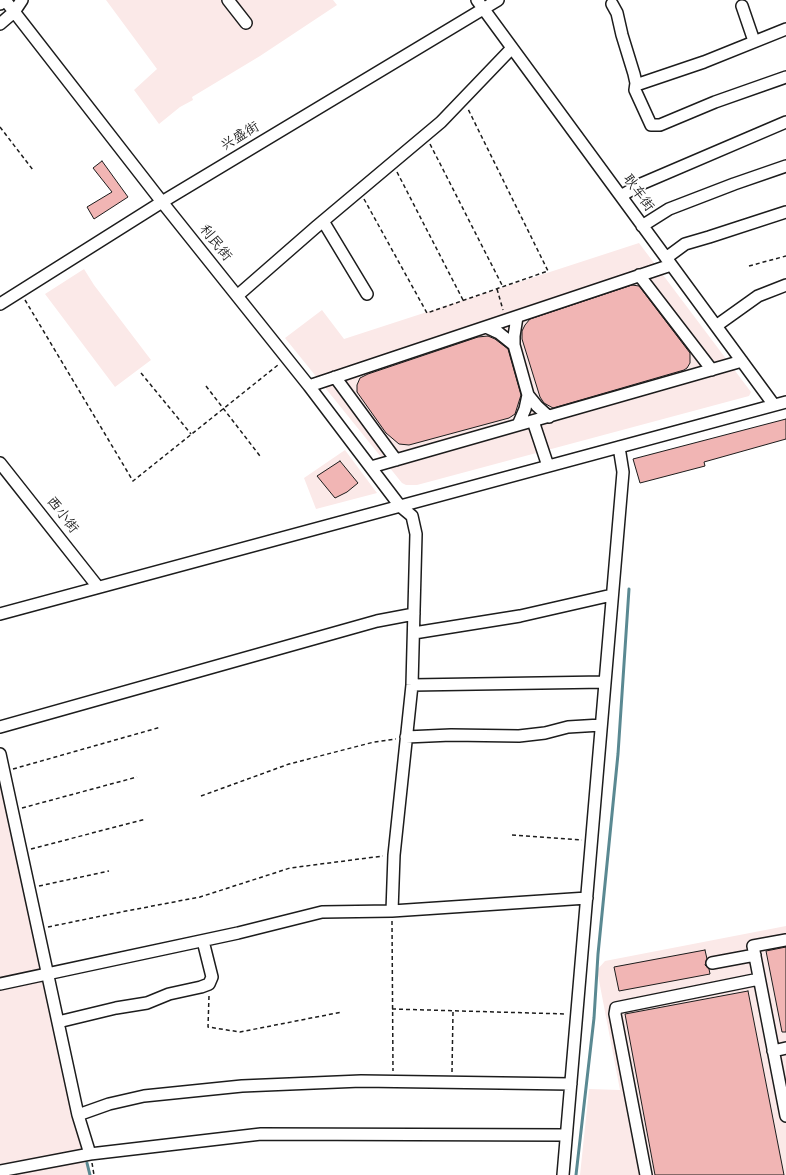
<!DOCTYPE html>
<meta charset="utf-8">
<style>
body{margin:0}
canvas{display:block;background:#fff}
</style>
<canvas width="786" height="1175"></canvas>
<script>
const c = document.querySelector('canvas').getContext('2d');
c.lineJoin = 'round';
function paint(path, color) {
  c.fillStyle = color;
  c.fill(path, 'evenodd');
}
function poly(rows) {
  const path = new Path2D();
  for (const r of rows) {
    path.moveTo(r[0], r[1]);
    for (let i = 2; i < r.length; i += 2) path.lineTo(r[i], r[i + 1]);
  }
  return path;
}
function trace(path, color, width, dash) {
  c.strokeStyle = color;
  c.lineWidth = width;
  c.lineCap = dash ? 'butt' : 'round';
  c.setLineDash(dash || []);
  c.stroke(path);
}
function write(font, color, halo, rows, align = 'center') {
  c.font = font + ' Dekko,"LXGW WenKai TC",sans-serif';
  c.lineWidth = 3.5;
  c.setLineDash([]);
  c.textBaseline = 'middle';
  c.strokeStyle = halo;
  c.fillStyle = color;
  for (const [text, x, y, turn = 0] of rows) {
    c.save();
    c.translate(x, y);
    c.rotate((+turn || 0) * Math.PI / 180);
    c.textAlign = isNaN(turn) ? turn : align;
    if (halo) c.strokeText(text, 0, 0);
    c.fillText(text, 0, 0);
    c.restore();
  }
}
const built = poly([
 [106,0,333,0,337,5,260,56,192,97,193,100,180,107,159,124,134,90,157,69],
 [639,243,751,392,749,396,417,485,406,485,402,483,285,338,322,310,344,339],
 [84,269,94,285,151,360,115,387,45,294],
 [345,450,377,493,316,509,304,478],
 [0,768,63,1059,89,1175,0,1175],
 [786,926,786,1175,580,1175,589,1089,620,1090,597,970,605,961]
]);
const stream = poly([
 [87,1163,90,1175],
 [576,1175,594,1018,598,954,618,754,629,589]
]);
const building = poly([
 [102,161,128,197,94,219,87,207,112,192,93,168,102,161],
 [632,285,639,286,690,353,690,363,687,368,684,370,553,408,544,403,540,397,522,339,522,331,525,325,530,319,632,285],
 [488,336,495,339,508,349,521,395,515,414,509,418,409,445,399,444,386,433,357,392,357,385,360,378,368,374,478,337,488,336],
 [786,419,786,439,704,462,705,466,640,483,633,459,786,419],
 [340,461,358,483,347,492,335,498,317,476,340,461],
 [786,947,786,1032,782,1032,766,951,786,947],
 [705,950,707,959,705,965,709,969,710,974,619,991,614,967,705,950],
 [748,991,784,1175,655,1175,625,1014,748,991]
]);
const path = poly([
 [0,127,33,170],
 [430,144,503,287],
 [397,172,463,300],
 [364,199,427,313,548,271,468,109],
 [749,266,786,256],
 [497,289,503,310],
 [25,300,133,481,278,365],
 [141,373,191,434],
 [206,386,260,456],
 [13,769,161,727],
 [201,796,289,764,374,742,396,739],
 [22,808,137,777],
 [512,835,582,840],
 [31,849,146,819],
 [39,886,109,871],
 [392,921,393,1071],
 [48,927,116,913,200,897,290,868,383,856],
 [209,996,208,1027,240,1032,342,1012],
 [392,1009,566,1014],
 [452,1072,453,1012],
 [92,1163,94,1175]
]);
const minor = poly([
 [5,0,162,202,309,386,400,506,412,516,416,534,412,685,394,855,392,911],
 [228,0,246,23],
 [477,0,774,405],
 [612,4,617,13,622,35,634,74,636,83,635,90,651,125,660,125,715,102,786,77],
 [742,6,754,41],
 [0,24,14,12,22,0],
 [636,85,704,62,786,29],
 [621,196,641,184,786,122],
 [323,221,367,294],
 [642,226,669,209,734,184,786,166],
 [666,258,685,244,709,237,786,212],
 [639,275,712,370],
 [237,296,316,227,441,122,512,48],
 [0,304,162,202,498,0],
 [517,317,514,336,514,345,528,395,537,406,549,417],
 [716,326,758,296,786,285],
 [486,327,499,333,514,345],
 [335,377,396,460],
 [309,386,671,265],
 [533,421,548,466],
 [518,425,525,409,528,395],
 [0,463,98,587],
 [371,467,742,361],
 [0,614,786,402],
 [414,633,520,616,612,595],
 [412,685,605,682],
 [0,727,377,621,414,614],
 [406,737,451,735,519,736,545,733,568,727,601,725],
 [0,754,78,1115,90,1154,261,1134,566,1135],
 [786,940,753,946,786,1116],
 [712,963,755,955],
 [0,984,238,933,322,912,392,911,587,898],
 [58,1022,116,1008,147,1003,169,994,201,987,209,984,212,977,203,941],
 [773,1051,786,1048],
 [78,1115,109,1104,144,1096,242,1086,361,1081,571,1084],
 [0,1171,90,1154],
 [563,1175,623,472,619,447],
 [646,1175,615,1014,616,1008,759,979]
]);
const major = poly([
 [0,3,3,0]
]);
const streetNames = [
 ["兴盛街",241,138,-31],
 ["耿车街",637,194,54],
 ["利民街",214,244,51],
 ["西小街",61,516,52]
];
paint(built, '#fbe9e8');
trace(stream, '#5a8992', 3);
paint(building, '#f1b5b4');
trace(building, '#1c1c1c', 1);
trace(minor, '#1c1c1c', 14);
trace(major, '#1c1c1c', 16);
trace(path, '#1c1c1c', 1.5, [4, 3]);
trace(minor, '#fff', 11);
trace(major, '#fff', 13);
write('14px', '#1c1c1c', '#fff', streetNames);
</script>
